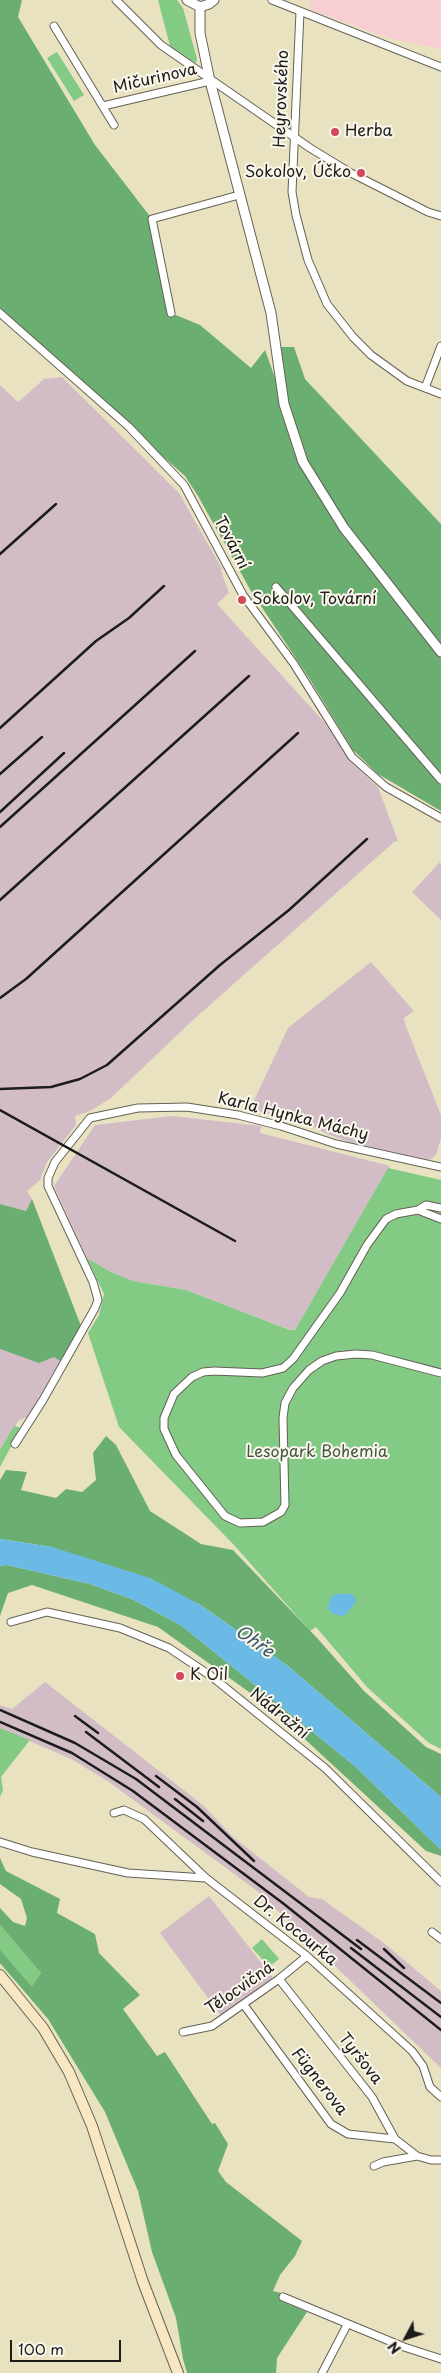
<!DOCTYPE html>
<meta charset="utf-8">
<style>
body{margin:0}
#map{position:relative;width:441px;height:2373px;overflow:hidden;background:#e9e2c1;font-family:"Playpen Sans",sans-serif}
canvas{display:block}
.north{position:absolute;left:381px;top:2313px;width:50px;height:50px;-webkit-text-stroke:4px #fbf7ec;paint-order:stroke;rotate:230deg;font-size:14px;font-weight:700;line-height:20px;text-align:center;color:#1c1c1c}
.north::after{content:'';display:block;margin:auto;width:18px;height:22px;background:#1c1c1c;clip-path:polygon(50% 0,100% 100%,50% 72%,0 100%)}
.scale{position:absolute;left:10px;top:2340px;width:111px;height:22px;box-sizing:border-box;border:2px solid #1c1c1c;border-top:0;padding-left:6px;font-size:15px;line-height:18px;white-space:nowrap;color:#1c1c1c;-webkit-text-stroke:4px #fbf7ec;paint-order:stroke}
</style>
<div id="map">
<canvas width="441" height="2373"></canvas>
<div class="north">N</div>
<div class="scale">100 m</div>
</div>
<script>
const c = document.querySelector('canvas').getContext('2d');
c.lineJoin = 'round';
function paint(path, color) {
  c.fillStyle = color;
  c.fill(path, 'evenodd');
}
function poly(rows) {
  const path = new Path2D();
  for (const r of rows) {
    path.moveTo(r[0], r[1]);
    for (let i = 2; i < r.length; i += 2) path.lineTo(r[i], r[i + 1]);
  }
  return path;
}
function trace(path, color, width, dash) {
  c.strokeStyle = color;
  c.lineWidth = width;
  c.lineCap = dash ? 'butt' : 'round';
  c.setLineDash(dash || []);
  c.stroke(path);
}
function write(font, color, halo, rows, align = 'center') {
  c.font = font + ' "Playpen Sans",sans-serif';
  c.lineWidth = 4;
  c.setLineDash([]);
  c.textBaseline = 'middle';
  c.strokeStyle = halo;
  c.fillStyle = color;
  for (const [text, x, y, turn = 0] of rows) {
    c.save();
    c.translate(x, y);
    c.rotate((+turn || 0) * Math.PI / 180);
    c.textAlign = isNaN(turn) ? turn : align;
    if (halo) c.strokeText(text, 0, 0);
    c.fillText(text, 0, 0);
    c.restore();
  }
}
const built = poly([
 [311,0,441,0,441,49,389,38,311,10]
]);
const industrial = poly([
 [62,377,179,493,222,569,221,571,229,593,217,604,325,723,350,761,378,787,398,841,394,842,193,1020,111,1098,90,1111,75,1116,76,1125,47,1162,40,1180,27,1191,32,1199,26,1211,0,1204,0,385,18,402,44,379],
 [440,862,441,864,441,920,412,892],
 [371,962,414,1011,404,1018,405,1024,441,1115,441,1138,436,1155,430,1160,349,1142,327,1134,308,1124,250,1109,288,1028],
 [172,1116,261,1126,260,1133,390,1166,295,1330,291,1330,186,1290,133,1281,111,1272,87,1258,54,1186,95,1125],
 [0,1349,39,1362,54,1357,60,1361,28,1417,19,1420,0,1452],
 [45,1682,204,1806,232,1836,309,1897,322,1899,385,1944,441,1991,441,2068,256,1890,109,1782,71,1759,0,1728,0,1705,12,1709],
 [209,1896,274,1979,222,2017,160,1933]
]);
const green = poly([
 [158,0,177,0,183,8,197,59,196,63,176,52,170,46],
 [57,52,84,95,74,101,47,58],
 [388,1168,441,1180,441,1749,429,1743,367,1687,316,1627,310,1631,234,1545,119,1427,88,1333,99,1315,104,1294,87,1258,111,1272,133,1281,186,1290,290,1330,295,1330],
 [14,1426,21,1428,0,1467,0,1450],
 [0,1728,30,1740,1,1777,3,1790,0,1797],
 [0,1925,41,1973,29,1996,0,1963],
 [262,1939,279,1959,269,1967,252,1948]
]);
const forest = poly([
 [0,0,22,0,18,17,95,145,152,219,171,313,200,325,251,368,265,350,283,400,276,347,294,347,305,379,441,524,441,811,378,774,353,750,309,678,251,591,198,496,185,476,0,313],
 [32,1199,81,1326,60,1361,54,1357,39,1363,0,1349,0,1204,26,1211],
 [106,1436,116,1445,150,1511,201,1544,233,1550,318,1639,364,1691,426,1747,441,1754,441,1797,288,1666,199,1604,52,1547,0,1539,0,1480,6,1470,27,1472,21,1490,56,1498,66,1489,82,1492,96,1480,93,1453],
 [7,1565,90,1584,134,1600,182,1626,356,1767,441,1850,441,1856,426,1851,270,1707,158,1627,32,1585,8,1593,0,1616,0,1566],
 [0,1858,6,1871,60,1899,57,1913,95,1934,99,1953,140,1995,123,2009,157,2056,165,2052,212,2124,215,2123,228,2144,218,2171,226,2182,302,2241,295,2256,280,2275,273,2291,281,2293,281,2301,307,2312,277,2358,276,2373,187,2373,183,2359,176,2318,152,2252,138,2191,105,2112,48,2019,0,1963,0,1950,32,1987,41,1973,0,1925,0,1908,13,1922,25,1926,27,1918,21,1899,0,1884]
]);
const water = poly([
 [0,1539,52,1547,150,1578,199,1604,288,1666,441,1797,441,1850,356,1767,182,1626,134,1600,90,1584,7,1565,0,1566],
 [335,1594,352,1594,356,1599,356,1602,344,1616,333,1614,328,1608,330,1599]
]);
const minor = poly([
 [116,0,161,45,310,148,351,173,428,212,441,216],
 [272,0,441,67],
 [300,12,292,192,296,215,308,260,327,304,353,337,371,355,407,381,441,394],
 [54,26,114,125],
 [103,106,210,81],
 [0,313,129,427,184,485,243,595,294,664,352,757,386,787,441,818],
 [171,313,152,219,239,195],
 [425,388,441,346],
 [276,587,441,780],
 [441,1208,426,1205,418,1210,396,1214,386,1219,367,1245,340,1293,293,1359,283,1368,262,1373,214,1371,203,1372,192,1377,174,1394,164,1418,164,1429,176,1455,225,1516,240,1523,263,1522,281,1512,285,1505,283,1418,285,1403,293,1388,309,1370,322,1361,336,1356,356,1354,372,1355,441,1373],
 [418,1210,441,1219],
 [15,1444,43,1400,95,1308,98,1300,93,1282,48,1186,48,1178,55,1162,90,1118,138,1108,187,1107,238,1115,281,1126,336,1144,441,1167],
 [11,1622,47,1612,120,1628,169,1648,211,1676,325,1768,441,1882],
 [114,1813,124,1810,144,1819,206,1878,307,1956,412,2051,423,2066,430,2087,441,2097],
 [0,1842,32,1852,128,1873,206,1878],
 [432,1932,441,1939],
 [279,1979,372,2097,395,2139,417,2156],
 [244,2005,331,2124,348,2134,395,2139],
 [183,2032,212,2026,279,1979,307,1956],
 [374,2166,383,2162,417,2156,431,2160,441,2160],
 [283,2297,404,2347,441,2359],
 [322,2373,347,2325]
]);
const tertiary = poly([
 [187,0,200,7,209,4,214,0],
 [200,7,200,33,210,81,271,313,284,404,303,462,344,528,441,652]
]);
const secondary = poly([
 [0,1975,43,2028,69,2072,92,2126,143,2282,178,2373]
]);
const rail = poly([
 [0,554,56,504],
 [0,728,96,641,129,618,164,586],
 [0,774,42,737],
 [0,812,64,753],
 [0,827,195,651],
 [0,900,249,676],
 [0,998,26,979,298,733],
 [0,1089,51,1087,80,1079,107,1065,220,965,289,910,367,839],
 [0,1110,235,1241],
 [0,1710,75,1743,136,1779,361,1949],
 [75,1716,98,1733],
 [0,1722,72,1753,133,1791,284,1904,441,2030],
 [86,1732,159,1787],
 [156,1776,197,1807,254,1861],
 [175,1799,203,1821],
 [357,1940,441,2003],
 [351,1948,441,2017],
 [384,1949,404,1968]
]);
const markers = [
 [335,132,5,"#d1495b"],
 [361,173,5,"#d1495b"],
 [242,600,5,"#d1495b"],
 [180,1676,5,"#d1495b"]
];
const streetNames = [
 ["Mičurinova",155,79,-13],
 ["Heyrovského",282,99,-88],
 ["Tovární",231,543,62],
 ["Karla Hynka Máchy",293,1117,14],
 ["Nádražní",279,1714,39],
 ["Dr. Kocourka",295,1931,39],
 ["Tělocvičná",240,1989,-35],
 ["Tyršova",360,2059,52],
 ["Fügnerova",319,2082,52]
];
const poiNames = [
 ["Herba",345,132],
 ["Sokolov, Účko",351,173,"right"],
 ["Sokolov, Tovární",252,600],
 ["K Oil",190,1676]
];
const parkNames = [
 ["Lesopark Bohemia",317,1453]
];
const waterNames = [
 ["Ohře",254,1642,35]
];
paint(built, '#f7cfd3');
paint(industrial, '#d2bdc7');
paint(green, '#83ca85');
paint(forest, '#6aae72');
paint(water, '#6bbae5');
trace(minor, '#646156', 9);
trace(tertiary, '#646156', 11);
trace(secondary, '#646156', 12);
trace(minor, '#fff', 7);
trace(tertiary, '#fff', 9);
trace(secondary, '#f9e7c3', 10);
trace(rail, '#1c1c1c', 2.5);
for (const [x, y, r, color] of markers) {
  const dot = new Path2D();
  dot.arc(x, y, r, 0, 2 * Math.PI);
  c.fillStyle = color;
  c.fill(dot);
  trace(dot, '#fbf7ec', 2);
}
write('16px', '#1c1c1c', '#fbf7ec', streetNames);
write('16px', '#1c1c1c', '#fbf7ec', poiNames, 'left');
write('16px', '#405941', '#fbf7ec', parkNames);
write('italic 18px', '#3c5b6c', '#fbf7ec', waterNames);
</script>
